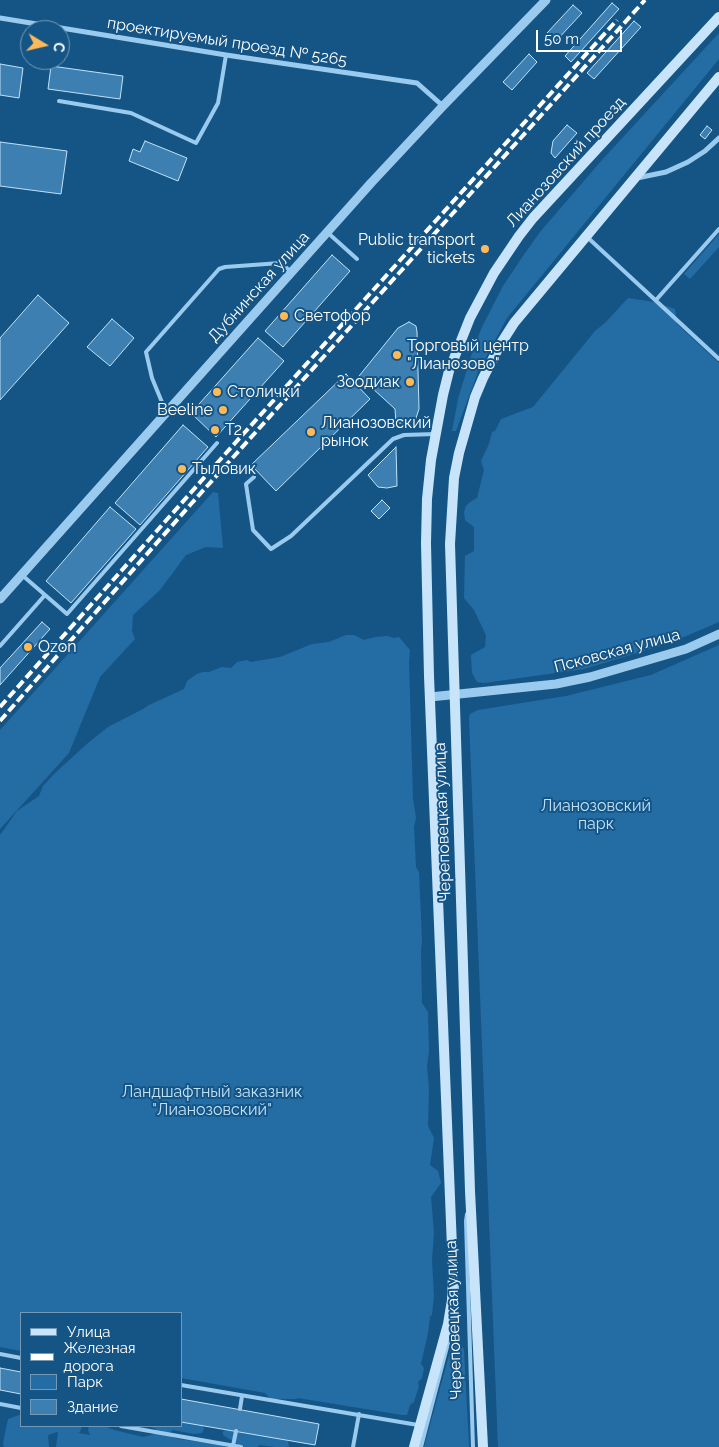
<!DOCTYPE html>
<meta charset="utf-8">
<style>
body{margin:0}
#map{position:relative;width:719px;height:1447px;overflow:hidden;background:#155586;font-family:Raleway,sans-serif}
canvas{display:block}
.legend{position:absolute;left:20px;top:1312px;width:162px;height:115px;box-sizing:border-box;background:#155586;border:1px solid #7399b6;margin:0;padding:6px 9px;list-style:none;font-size:15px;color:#fff}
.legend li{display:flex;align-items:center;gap:10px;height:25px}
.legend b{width:25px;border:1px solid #7399b6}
.north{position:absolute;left:20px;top:20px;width:50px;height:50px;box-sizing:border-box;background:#155586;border:1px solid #7399b6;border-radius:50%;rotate:99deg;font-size:14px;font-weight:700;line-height:20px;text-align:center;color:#fff}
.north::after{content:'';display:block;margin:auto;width:18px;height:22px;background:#ffba57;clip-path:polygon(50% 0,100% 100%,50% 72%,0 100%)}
.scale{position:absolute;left:536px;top:30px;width:86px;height:22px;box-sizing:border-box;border:2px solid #fff;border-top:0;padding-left:6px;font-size:15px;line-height:18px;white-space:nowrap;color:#fff;-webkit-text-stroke:4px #155586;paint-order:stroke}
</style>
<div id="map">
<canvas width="719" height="1447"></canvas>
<ul class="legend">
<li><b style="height:6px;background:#c7e4fa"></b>Улица</li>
<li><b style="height:6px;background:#fff"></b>Железная дорога</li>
<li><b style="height:14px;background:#246da4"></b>Парк</li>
<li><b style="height:14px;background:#3d7fb0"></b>Здание</li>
</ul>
<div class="north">С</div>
<div class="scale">50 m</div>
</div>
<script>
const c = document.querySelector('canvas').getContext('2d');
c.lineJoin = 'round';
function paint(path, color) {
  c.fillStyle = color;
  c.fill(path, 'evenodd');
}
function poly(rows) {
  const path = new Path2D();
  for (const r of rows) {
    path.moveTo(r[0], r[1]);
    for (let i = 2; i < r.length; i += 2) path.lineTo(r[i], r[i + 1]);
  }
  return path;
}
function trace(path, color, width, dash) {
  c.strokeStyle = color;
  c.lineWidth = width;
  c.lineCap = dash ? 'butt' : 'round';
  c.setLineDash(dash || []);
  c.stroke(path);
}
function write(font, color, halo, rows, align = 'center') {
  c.font = font + ' Raleway,sans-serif';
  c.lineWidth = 4;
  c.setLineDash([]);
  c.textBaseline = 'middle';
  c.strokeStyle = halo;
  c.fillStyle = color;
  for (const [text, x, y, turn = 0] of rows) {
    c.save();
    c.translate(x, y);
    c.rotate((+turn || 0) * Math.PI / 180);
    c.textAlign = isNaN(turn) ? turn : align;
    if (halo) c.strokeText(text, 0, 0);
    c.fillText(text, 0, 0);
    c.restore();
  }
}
const green = poly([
 [719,33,719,59,507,318,478,372,456,431,452,431,458,399,473,350,482,327,503,286,523,256,540,232,602,160],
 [719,234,719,247,690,279,684,274],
 [628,298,654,302,675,309,677,324,719,363,719,622,670,643,584,669,484,683,477,682,472,673,471,655,485,647,486,635,474,610,464,598,465,556,474,551,474,527,465,520,464,512,466,506,470,502,477,498,484,470,481,461,489,444,492,432,495,431,501,419,533,407,595,331,606,322],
 [213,492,218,493,223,548,206,547,186,555,160,590,133,615,132,631,135,639,100,677,69,753,0,829,0,730],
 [346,635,354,635,364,640,375,637,387,636,394,638,399,637,410,650,409,661,413,799,416,818,414,827,416,867,419,872,422,940,421,951,422,1003,428,1012,429,1051,427,1066,429,1089,428,1126,434,1138,430,1165,438,1171,441,1183,431,1197,434,1233,432,1260,434,1296,432,1315,430,1316,428,1333,421,1364,424,1368,422,1378,418,1382,419,1386,414,1402,410,1405,407,1415,402,1415,298,1398,296,1399,271,1399,265,1393,181,1378,181,1313,21,1313,21,1351,0,1347,0,835,17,811,39,796,43,786,55,773,88,743,108,727,143,709,149,705,184,689,187,681,197,674,203,672,209,672,222,667,231,668,237,662,247,660,251,662,280,657,312,644,329,642],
 [719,645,719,1447,498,1447,469,718,470,714,478,710,566,696,651,675],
 [455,1344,462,1346,464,1350,469,1447,424,1447,451,1348],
 [19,1415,21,1415,21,1426,82,1426,80,1432,78,1433,90,1435,88,1430,89,1426,105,1426,114,1430,143,1437,155,1434,156,1429,148,1426,181,1426,181,1421,203,1426,204,1429,202,1433,194,1434,173,1430,169,1433,169,1436,178,1439,218,1444,225,1447,56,1447,58,1433,57,1432,48,1435,49,1447,4,1447,3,1443,8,1419],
 [227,1428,288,1441,289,1447,275,1447,259,1445,258,1447,237,1447,237,1443,235,1441,229,1439,223,1435,223,1432]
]);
const building = poly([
 [612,3,619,9,571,62,565,56,612,3],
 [573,5,582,13,556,41,547,33,573,5],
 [634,21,641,27,594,79,587,73,634,21],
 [529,54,537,62,512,90,503,82,529,54],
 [0,64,23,68,19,98,0,95,0,64],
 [51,66,123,76,120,99,48,89,51,66],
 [567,125,577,133,555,158,551,153,553,141,567,125],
 [707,126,712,130,705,139,700,135,707,126],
 [145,141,187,158,178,181,129,161,133,149,140,152,145,141],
 [0,142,67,151,61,194,0,186,0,142],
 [332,255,350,271,283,347,265,331,332,255],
 [38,295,69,323,0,400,0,338,38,295],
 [112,319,134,338,110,366,87,347,112,319],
 [409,322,416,326,417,332,419,409,415,421,408,423,396,423,395,409,359,376,398,328,409,322],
 [258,338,284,361,216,437,191,413,258,338],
 [346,374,370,399,276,491,251,465,346,374],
 [183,425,208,447,140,525,115,503,183,425],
 [396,447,397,486,387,488,378,487,368,475,396,447],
 [382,500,390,508,379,519,371,511,382,500],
 [110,507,136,529,71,603,46,581,110,507],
 [42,622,50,629,0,685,0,668,42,622],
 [0,1368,21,1372,21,1394,0,1390,0,1368],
 [181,1399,319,1424,315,1445,181,1422,181,1399]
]);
const service = poly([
 [59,101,131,113,196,143,218,103,226,55],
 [327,232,357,259],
 [586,236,719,359],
 [656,300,719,229],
 [166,412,152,378,146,352,219,269,225,267,280,263,292,272],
 [254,477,246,484,253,530,271,549,291,536,393,439,404,435,435,434],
 [22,575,67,614,217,443],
 [0,646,45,595],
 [467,1214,466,1221,473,1447],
 [0,1354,21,1358],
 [181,1385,418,1425],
 [0,1404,21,1408],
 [240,1409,242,1396],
 [121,1426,241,1447],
 [233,1446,236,1431],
 [353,1447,359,1414],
 [421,1447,454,1320,457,1296,457,1286]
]);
const minor = poly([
 [0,18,226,55,417,83,443,106],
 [637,178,666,172,688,162,705,151,719,138]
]);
const tertiary = poly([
 [0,599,371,183,443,106,546,0],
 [430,697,556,684,590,677,686,649,719,634]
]);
const secondary = poly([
 [414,1447,448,1324,452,1300,453,1272,429,676,426,543,427,499,431,460,443,395,449,371,470,318,494,273,519,236,533,218,719,17],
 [483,1447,470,1191,450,544,454,478,459,453,475,397,483,378,500,345,514,323,719,77]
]);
const rail = poly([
 [0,707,227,452,617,20],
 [0,721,191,504,645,0]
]);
const markers = [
 [485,249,5,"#ffba57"],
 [284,316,5,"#ffba57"],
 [397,355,5,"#ffba57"],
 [410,382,5,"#ffba57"],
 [217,392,5,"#ffba57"],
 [223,410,5,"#ffba57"],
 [215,430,5,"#ffba57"],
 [311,432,5,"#ffba57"],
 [182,469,5,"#ffba57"],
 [28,647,5,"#ffba57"]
];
const streetNames = [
 ["проектируемый проезд № 5265",227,42,9],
 ["Лианозовский проезд",566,162,-48],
 ["Дубнинская улица",259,287,-48],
 ["Псковская улица",617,651,-15],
 ["Череповецкая улица",443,822,-92],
 ["Череповецкая улица",454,1320,-92]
];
const poiNames = [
 ["Public transport",475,240,"right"],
 ["tickets",475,258,"right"],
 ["Светофор",294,316],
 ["Торговый центр",407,346],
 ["\"Лианозово\"",407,364],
 ["Зоодиак",400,382,"right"],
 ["Столички",227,392],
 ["Beeline",213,410,"right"],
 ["Лианозовский",321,423],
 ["рынок",321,441],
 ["T2",225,430],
 ["Тыловик",192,469],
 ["Ozon",38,647]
];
const parkNames = [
 ["Лианозовский",596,806],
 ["парк",596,824],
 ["Ландшафтный заказник",212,1092],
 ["\"Лианозовский\"",212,1110]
];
paint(green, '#246da4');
paint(building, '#3d7fb0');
trace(building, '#c0e2fa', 1);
trace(service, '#9acbee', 4);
trace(minor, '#9acbee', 5);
trace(tertiary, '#9acbee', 9);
trace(secondary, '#c7e4fa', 10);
trace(rail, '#fff', 4, [9, 4]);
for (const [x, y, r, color] of markers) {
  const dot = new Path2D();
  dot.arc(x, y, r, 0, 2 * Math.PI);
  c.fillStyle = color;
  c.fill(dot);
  trace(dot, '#155586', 2);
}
write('16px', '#fff', '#155586', streetNames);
write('16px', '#fff', '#155586', poiNames, 'left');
write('16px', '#c0e2fa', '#155586', parkNames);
</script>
